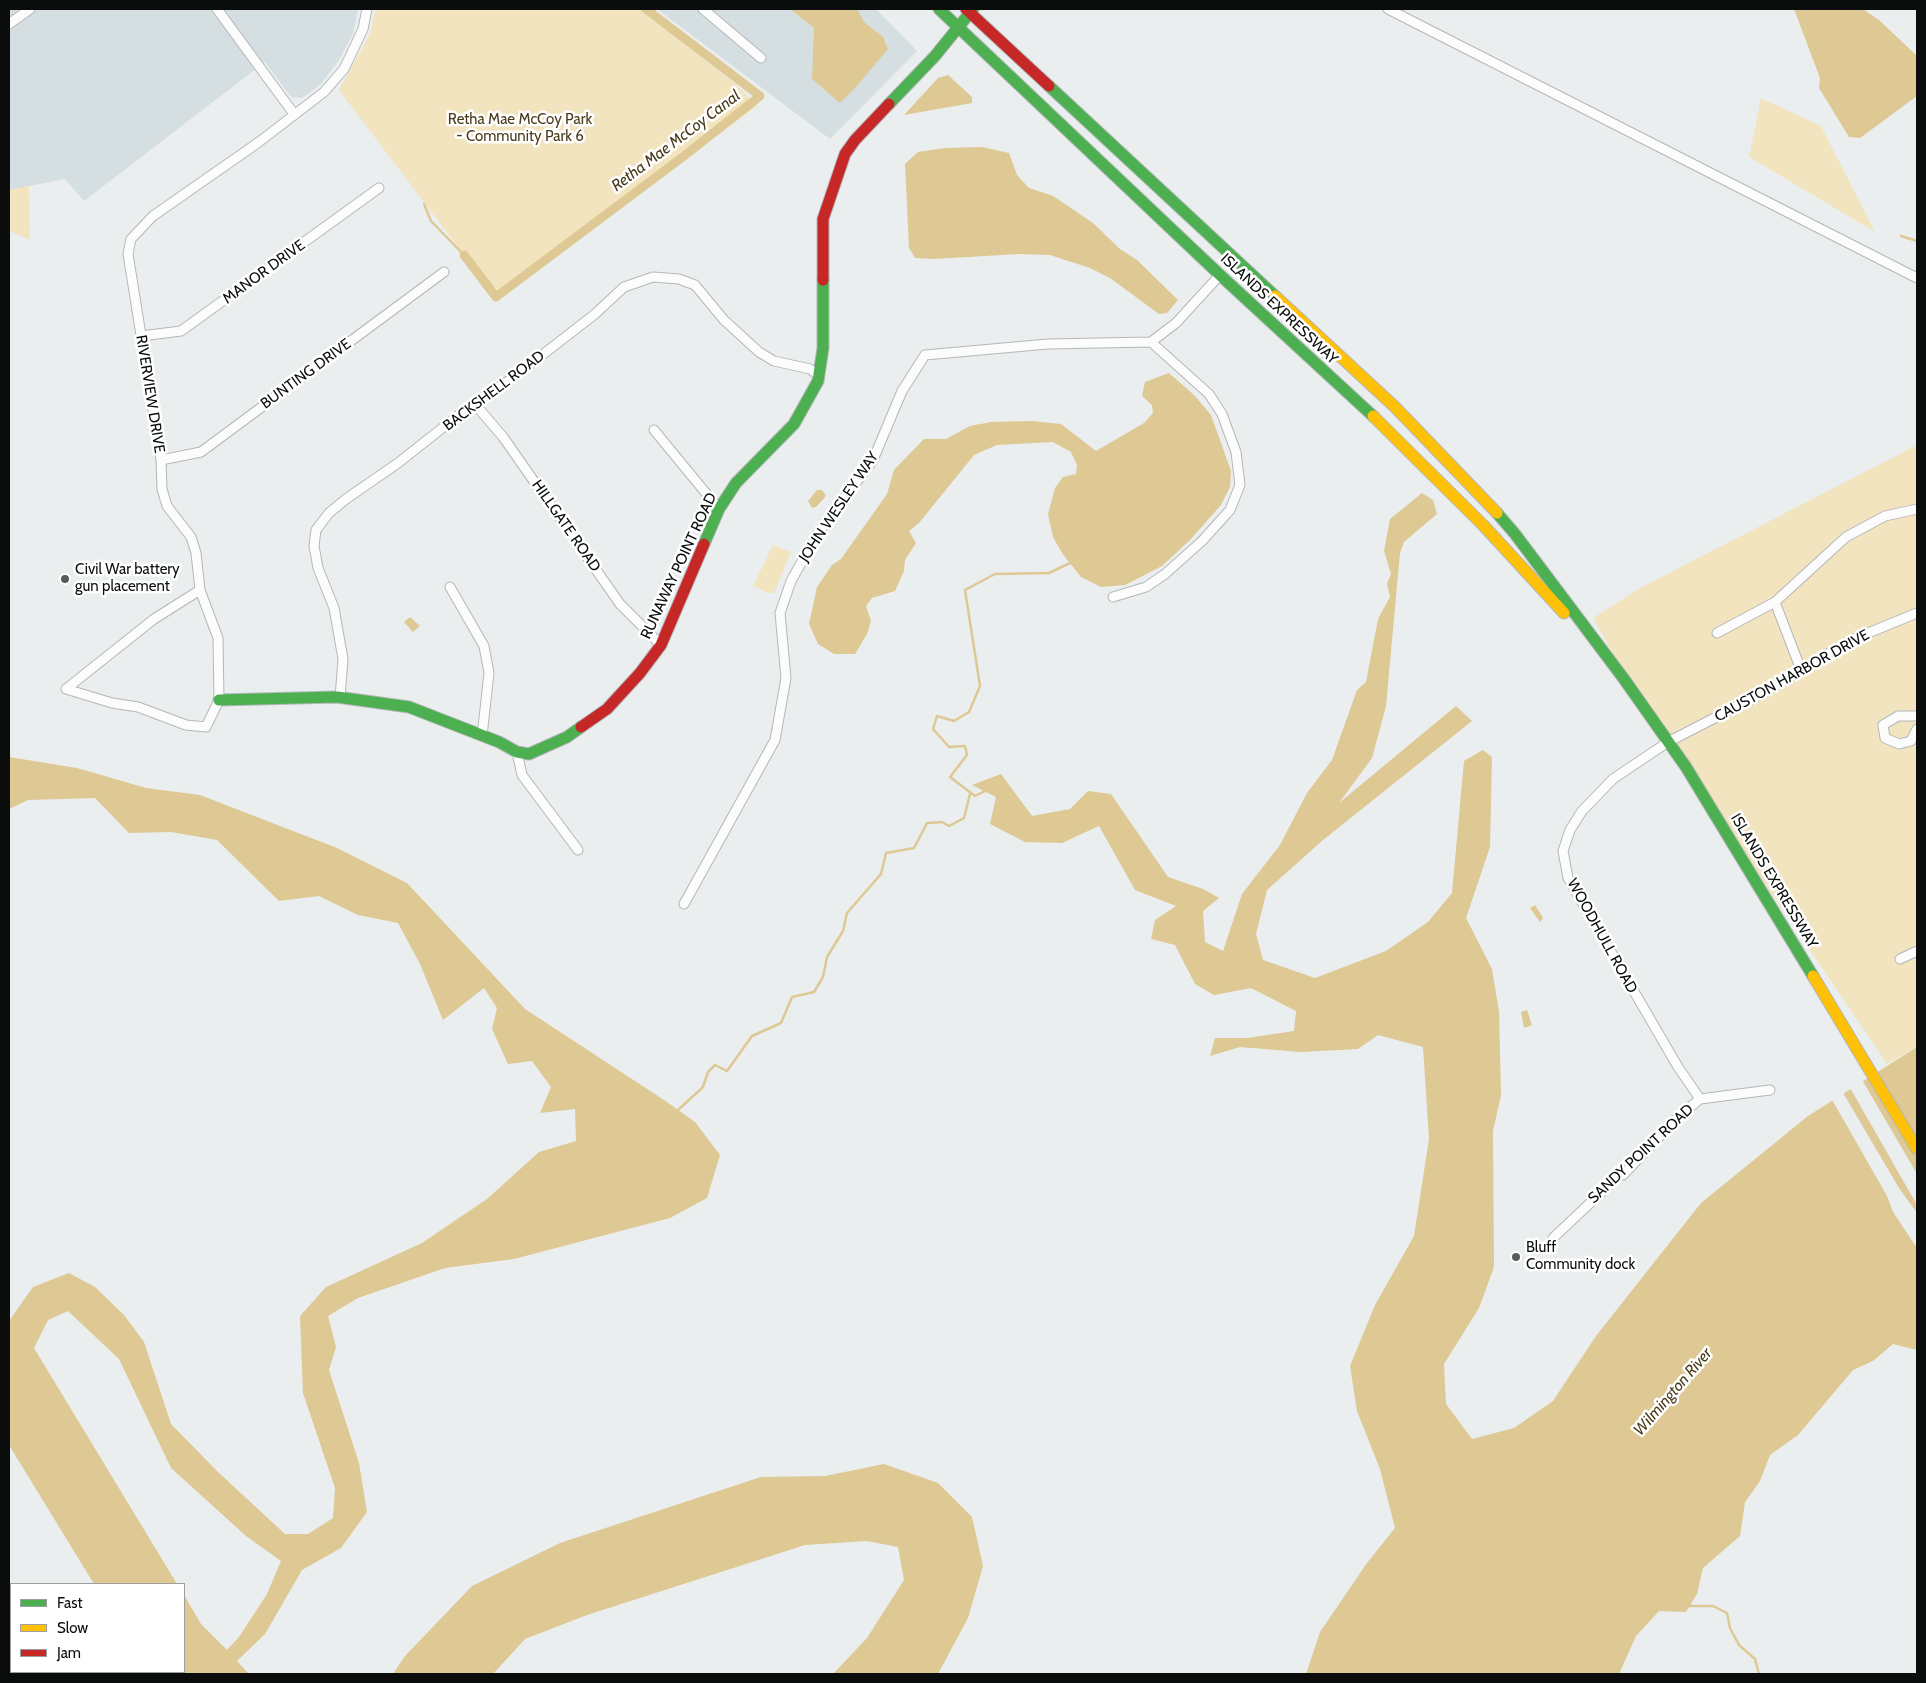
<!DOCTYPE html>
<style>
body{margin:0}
#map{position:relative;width:1926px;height:1683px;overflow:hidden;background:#eaeeef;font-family:Cabin,sans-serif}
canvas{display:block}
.frame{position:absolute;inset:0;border:10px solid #0b0d0d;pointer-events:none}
.legend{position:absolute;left:10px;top:1583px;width:175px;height:90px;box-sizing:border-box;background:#fff;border:1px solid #9d9e9e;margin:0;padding:6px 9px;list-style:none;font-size:15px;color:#0b0d0d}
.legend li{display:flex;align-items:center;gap:10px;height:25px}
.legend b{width:25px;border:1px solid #9d9e9e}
</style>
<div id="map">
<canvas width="1926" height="1683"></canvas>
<div class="frame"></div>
<ul class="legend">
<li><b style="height:6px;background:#4caf50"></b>Fast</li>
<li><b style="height:6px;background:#ffc107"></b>Slow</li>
<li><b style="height:6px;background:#c62828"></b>Jam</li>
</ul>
</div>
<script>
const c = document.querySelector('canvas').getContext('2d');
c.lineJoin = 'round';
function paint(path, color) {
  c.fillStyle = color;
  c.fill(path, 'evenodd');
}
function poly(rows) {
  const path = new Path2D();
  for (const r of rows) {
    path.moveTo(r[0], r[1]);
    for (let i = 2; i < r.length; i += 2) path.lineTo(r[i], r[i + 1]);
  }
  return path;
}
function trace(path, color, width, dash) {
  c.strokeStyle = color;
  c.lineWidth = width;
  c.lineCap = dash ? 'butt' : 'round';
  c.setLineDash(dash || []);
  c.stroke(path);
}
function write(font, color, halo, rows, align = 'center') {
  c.font = font + ' Cabin,sans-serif';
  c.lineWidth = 5;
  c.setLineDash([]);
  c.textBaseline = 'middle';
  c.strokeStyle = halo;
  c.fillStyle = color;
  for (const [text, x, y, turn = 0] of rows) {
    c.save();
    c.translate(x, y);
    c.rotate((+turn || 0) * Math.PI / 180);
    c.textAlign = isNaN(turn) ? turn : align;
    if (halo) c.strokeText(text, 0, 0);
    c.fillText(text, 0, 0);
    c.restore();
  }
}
const built = poly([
 [9,9,358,9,353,34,339,60,321,84,302,98,291,97,265,62,84,201,65,179,9,190],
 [657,9,876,9,917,51,830,139]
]);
const green = poly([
 [376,9,641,9,737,85,757,106,498,300,339,90,370,34],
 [1761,98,1821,126,1875,232,1749,157],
 [29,186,30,240,9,231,9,190],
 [1917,445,1917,1047,1887,1064,1634,690,1593,618,1640,588],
 [773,545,791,552,774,593,768,593,753,586]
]);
const water = poly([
 [790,9,857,9,864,22,883,37,888,49,856,87,840,103,812,79,814,28],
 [1794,9,1863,9,1879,20,1917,56,1917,96,1860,138,1849,137,1819,88,1820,78],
 [948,75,972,97,972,103,904,115,938,78],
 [982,147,1009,153,1017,175,1029,188,1053,196,1093,223,1120,249,1137,260,1178,300,1167,313,1159,314,1110,278,1090,268,1050,255,1019,254,934,259,915,258,909,248,905,164,918,152,945,148],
 [1169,373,1194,395,1211,415,1231,471,1230,487,1221,505,1190,540,1162,566,1125,585,1101,587,1081,577,1062,553,1053,537,1048,514,1055,488,1063,477,1076,474,1077,465,1071,452,1053,442,997,445,974,455,919,523,909,531,916,543,905,560,904,571,895,591,872,598,866,606,871,621,867,634,855,654,834,654,818,644,809,624,817,587,832,565,841,559,887,494,894,470,924,439,946,439,970,426,991,422,1032,421,1061,424,1096,451,1144,423,1153,413,1152,405,1142,396,1145,382],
 [817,490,822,490,826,496,816,507,812,508,808,501],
 [1422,493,1433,500,1437,514,1404,542,1400,553,1386,706,1372,758,1339,803,1456,706,1472,721,1323,840,1267,890,1256,934,1263,960,1315,978,1386,951,1428,922,1452,893,1464,761,1483,750,1492,757,1490,847,1466,918,1492,969,1499,1012,1501,1095,1493,1131,1494,1267,1479,1308,1444,1364,1446,1404,1472,1439,1514,1428,1553,1401,1596,1336,1701,1203,1808,1116,1917,1047,1917,1350,1893,1344,1873,1361,1853,1370,1798,1435,1770,1455,1760,1481,1745,1502,1740,1536,1703,1568,1697,1594,1686,1612,1659,1611,1636,1636,1619,1674,1306,1674,1320,1632,1367,1563,1395,1528,1380,1469,1357,1411,1350,1366,1375,1305,1414,1236,1429,1139,1423,1047,1378,1035,1358,1049,1300,1052,1240,1047,1210,1056,1215,1038,1247,1038,1294,1031,1296,1011,1251,988,1214,995,1195,984,1175,945,1151,939,1155,920,1176,906,1135,890,1099,826,1062,843,1025,842,990,824,996,797,972,785,1001,774,1032,816,1070,809,1088,791,1111,794,1168,877,1203,889,1219,898,1203,911,1205,942,1223,951,1242,894,1280,845,1307,793,1332,760,1357,690,1366,682,1378,619,1390,597,1387,584,1391,574,1384,551,1390,519],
 [410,617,420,626,413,632,404,622],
 [9,757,77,768,146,788,200,795,337,848,407,883,525,1009,664,1100,695,1122,720,1155,707,1198,670,1218,514,1259,445,1268,358,1298,328,1316,336,1347,329,1370,359,1463,367,1512,341,1548,302,1570,265,1634,237,1661,249,1674,150,1674,148,1672,184,1672,184,1595,201,1624,227,1650,239,1637,267,1594,281,1561,246,1536,171,1468,119,1359,68,1311,48,1320,34,1348,177,1584,94,1584,9,1445,9,1321,33,1287,69,1273,95,1287,124,1315,144,1342,171,1424,218,1472,285,1534,308,1534,333,1518,335,1488,303,1393,300,1316,326,1287,422,1243,487,1199,539,1152,576,1141,575,1109,540,1113,551,1087,532,1061,508,1064,492,1029,497,1008,484,988,443,1020,420,964,398,923,358,915,319,896,279,901,217,840,171,832,129,833,95,798,28,800,9,809],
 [1535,905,1543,918,1540,922,1530,908],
 [1527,1010,1532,1025,1524,1028,1521,1012],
 [884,1464,938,1483,972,1517,983,1566,968,1618,938,1674,833,1674,867,1638,904,1580,898,1547,867,1541,805,1545,587,1615,525,1639,493,1674,393,1674,405,1656,472,1586,560,1543,761,1477,825,1476]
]);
const pier = poly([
 [1861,1078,1917,1174,1917,1205,1849,1086],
 [1842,1091,1899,1188,1917,1213,1917,1248,1893,1212,1887,1196,1831,1098]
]);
const stream = poly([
 [424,204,431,221,464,255],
 [1901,236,1917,241],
 [985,791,975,796,950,777,967,755,965,746,949,747,933,729,937,716,954,721,969,712,980,686,965,590,995,574,1049,573,1070,563],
 [678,1110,703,1087,708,1072,715,1065,727,1071,752,1036,781,1023,792,997,814,992,823,977,827,957,843,931,847,913,881,874,886,853,914,848,927,823,942,822,949,826,964,818,970,794],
 [1690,1606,1713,1606,1727,1613,1730,1628,1739,1645,1755,1659,1759,1674]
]);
const canal = poly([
 [464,255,496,297,684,156,760,96,646,9]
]);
const street = poly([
 [217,9,294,114],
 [703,9,761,58],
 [1388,9,1917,278],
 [9,24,30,9],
 [141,336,181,331,379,188],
 [474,403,503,437,620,604,661,645],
 [654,430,719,509],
 [161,460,201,452,444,272],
 [450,587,484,646,489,673,482,736],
 [200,590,154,619,66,689,112,703,138,707,186,725,206,727,219,700,218,638,200,590,196,553,191,537,167,506,162,489,161,460,128,254,131,239,153,216,259,142,324,92,344,69,363,29,367,9],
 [1113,597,1146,587,1165,574,1202,541,1230,510,1240,485,1236,452,1222,414,1209,394,1151,342],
 [1775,602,1801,670],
 [1717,633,1775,602,1846,537,1885,516,1917,509],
 [340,698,343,659,334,608,318,568,314,546,316,530,329,513,346,499,398,463,474,403,510,380,595,314,624,287,653,277,679,279,695,285,724,320,759,352,774,361,810,369,818,375],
 [1917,716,1898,716,1883,725,1885,738,1899,744,1911,741,1917,729],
 [517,752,522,775,578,850],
 [684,904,775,740,786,678,780,613,791,581,818,533,873,460,902,391,925,355,1048,344,1151,342,1176,323,1220,275],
 [1900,959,1917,951],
 [1700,1099,1678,1067,1568,878,1563,851,1570,830,1582,811,1613,779,1668,742,1761,694,1851,640,1917,613],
 [1553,1238,1622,1173,1623,1175,1677,1118,1700,1099,1770,1090]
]);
const fast = poly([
 [939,9,1220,275,1373,416],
 [1049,86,1275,296],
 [889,104,935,56,973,9],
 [1497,513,1515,534,1624,679,1686,767,1813,976],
 [704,544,719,509,736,483,794,424,818,381,823,348,823,280],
 [219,700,337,697,409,707,499,742,517,752,529,754,567,737,581,727]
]);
const slow = poly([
 [1275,296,1395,407,1497,513],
 [1373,416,1483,525,1564,613],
 [1813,976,1917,1149]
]);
const jam = poly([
 [966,9,1049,86],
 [823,280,823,219,845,154,855,140,889,104],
 [581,727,607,709,640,673,661,645,704,544]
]);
const markers = [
 [65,579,5,"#595c5c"],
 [1516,1257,5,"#595c5c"]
];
const parkNames = [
 ["Retha Mae McCoy Park",520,120],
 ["- Community Park 6",520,137]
];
const streetNames = [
 ["MANOR DRIVE",264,272,-36],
 ["ISLANDS EXPRESSWAY",1279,309,43],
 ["BUNTING DRIVE",306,374,-36],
 ["BACKSHELL ROAD",494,391,-37],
 ["RIVERVIEW DRIVE",150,394,81],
 ["JOHN WESLEY WAY",839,507,-56],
 ["HILLGATE ROAD",566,526,55],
 ["RUNAWAY POINT ROAD",679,566,-65],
 ["CAUSTON HARBOR DRIVE",1792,676,-29],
 ["ISLANDS EXPRESSWAY",1774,881,59],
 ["WOODHULL ROAD",1602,936,61],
 ["SANDY POINT ROAD",1641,1154,-43]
];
const poiNames = [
 ["Civil War battery",75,570],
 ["gun placement",75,587],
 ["Bluff",1526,1248],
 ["Community dock",1526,1265]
];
const waterNames = [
 ["Retha Mae McCoy Canal",676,141,-37],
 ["Wilmington River",1673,1392,-49]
];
paint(built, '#d5dfe1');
paint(green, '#f2e4bf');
paint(water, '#dec893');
paint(pier, '#eaeeef');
trace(stream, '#dec893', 2.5);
trace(canal, '#dec893', 9);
trace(street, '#b4b7b8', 11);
trace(fast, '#b4b7b8', 13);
trace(slow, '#b4b7b8', 13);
trace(jam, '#b4b7b8', 13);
trace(street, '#fcfcfd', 9);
trace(fast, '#4caf50', 11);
trace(slow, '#ffc107', 11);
trace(jam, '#c62828', 11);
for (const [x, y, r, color] of markers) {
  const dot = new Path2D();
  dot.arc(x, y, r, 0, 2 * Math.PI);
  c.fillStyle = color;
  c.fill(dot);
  trace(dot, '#fff', 2);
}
write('15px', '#4a3b1a', '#fff', parkNames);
write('15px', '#0b0d0d', '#fff', streetNames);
write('15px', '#0b0d0d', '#fff', poiNames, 'left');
write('italic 16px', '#4a3c1a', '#fff', waterNames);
</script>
